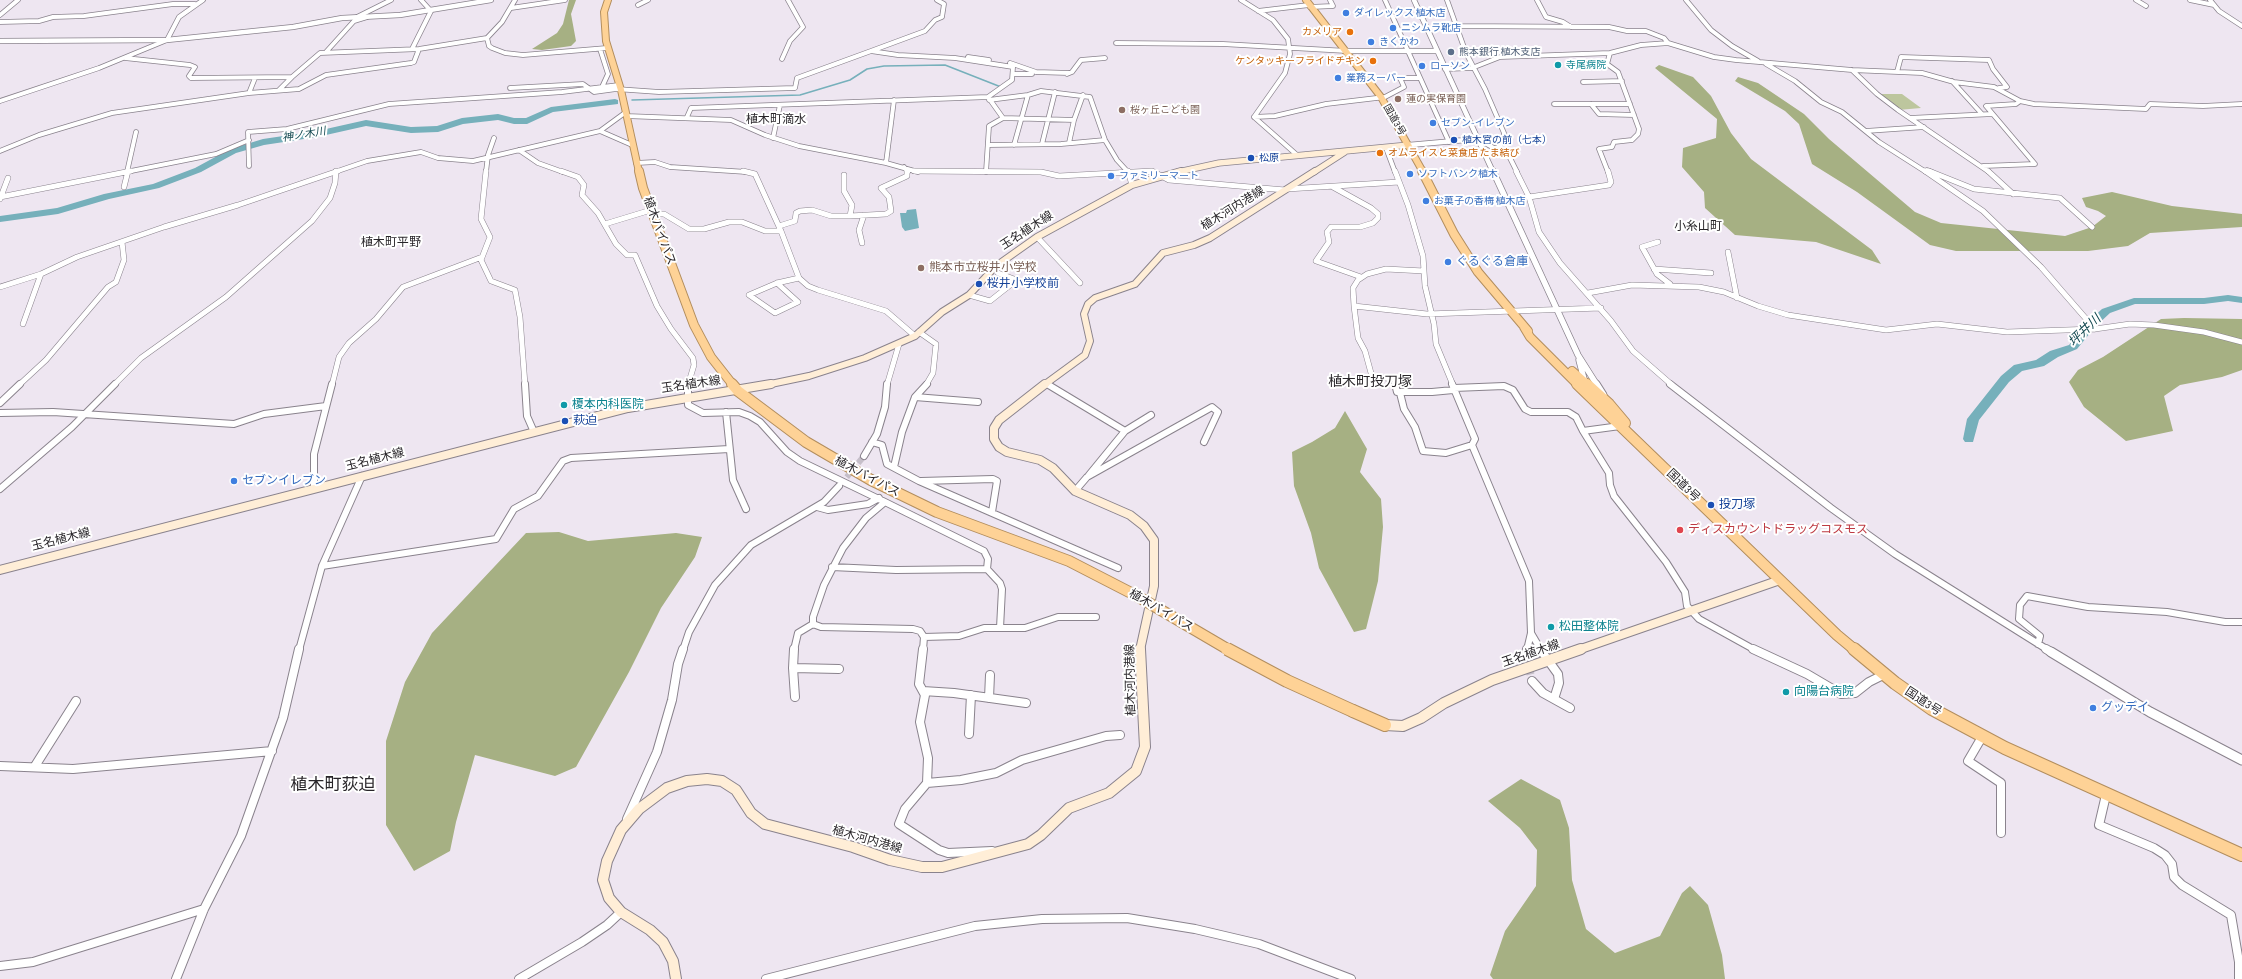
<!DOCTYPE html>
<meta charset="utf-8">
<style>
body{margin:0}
canvas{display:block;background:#eee6f1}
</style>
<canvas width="2242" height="979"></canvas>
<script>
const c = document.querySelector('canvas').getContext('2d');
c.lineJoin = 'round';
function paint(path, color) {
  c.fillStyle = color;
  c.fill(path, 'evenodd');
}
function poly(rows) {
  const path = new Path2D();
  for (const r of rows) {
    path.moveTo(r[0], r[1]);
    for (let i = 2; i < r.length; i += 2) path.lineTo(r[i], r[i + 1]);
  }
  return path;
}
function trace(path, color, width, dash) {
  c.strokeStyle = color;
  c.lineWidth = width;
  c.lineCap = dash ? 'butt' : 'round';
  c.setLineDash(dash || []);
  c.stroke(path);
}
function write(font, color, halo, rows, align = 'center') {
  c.font = font + ' "Sofia Sans Condensed","Noto Sans JP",sans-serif';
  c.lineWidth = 4;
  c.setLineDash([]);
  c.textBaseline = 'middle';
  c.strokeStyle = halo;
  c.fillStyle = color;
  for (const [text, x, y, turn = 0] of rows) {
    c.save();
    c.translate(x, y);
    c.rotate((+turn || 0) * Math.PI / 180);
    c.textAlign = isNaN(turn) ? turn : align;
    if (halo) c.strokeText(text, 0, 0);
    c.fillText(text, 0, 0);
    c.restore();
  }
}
const green = poly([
 [1878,94,1902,94,1921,108,1898,110]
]);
const forest = poly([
 [569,0,576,0,571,14,576,41,571,46,542,50,532,49,557,33,563,24],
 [1659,65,1693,77,1711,96,1731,133,1751,159,1872,250,1881,264,1816,242,1735,235,1705,208,1704,192,1682,167,1683,148,1716,138,1717,119,1655,68],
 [1738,77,1758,83,1804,114,1829,139,1915,212,1941,223,2065,236,2092,227,2106,216,2098,211,2086,207,2082,198,2112,192,2172,206,2242,214,2242,227,2150,233,2128,246,2088,251,1956,251,1930,245,1857,192,1812,164,1799,124,1785,111,1735,81],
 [2184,318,2242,319,2242,370,2222,377,2180,385,2164,396,2173,431,2126,441,2084,407,2069,382,2078,370,2103,357,2161,319],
 [1345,411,1367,449,1360,472,1381,499,1383,527,1378,581,1366,629,1354,632,1319,568,1311,533,1294,486,1292,452,1312,442,1335,428],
 [559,532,588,541,676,533,702,537,695,557,661,608,629,672,576,767,555,776,475,755,456,822,450,851,414,871,386,825,386,741,405,682,432,633,526,533],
 [1521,779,1560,800,1569,828,1572,880,1586,929,1615,953,1660,936,1682,893,1690,886,1708,905,1722,955,1725,979,1493,979,1490,975,1505,931,1536,886,1537,850,1520,828,1488,801]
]);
const water = poly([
 [916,209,919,228,905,231,902,227,900,213,906,213,907,210]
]);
const stream = poly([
 [632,100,800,95,850,80,867,69,884,66,945,65,1001,87]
]);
const river = poly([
 [615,99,618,100,618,104,553,112,527,124,514,124,498,120,463,124,438,132,411,133,366,126,317,137,264,145,236,153,201,172,159,188,109,199,58,214,0,222,0,216,57,208,104,194,153,184,195,168,230,149,263,139,317,131,366,120,411,127,437,126,462,118,498,114,514,118,526,118,551,107,615,99],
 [2228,295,2242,297,2242,303,2228,301,2204,304,2135,304,2110,313,2095,327,2077,349,2058,357,2044,366,2022,371,2009,382,1979,420,1973,442,1965,442,1963,439,1967,419,2001,376,2014,365,2036,360,2050,351,2069,345,2087,323,2102,309,2134,298,2204,298,2228,295]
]);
const minorTunnelFar1 = poly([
 [841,484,864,456]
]);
const minorTunnel = poly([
 [1526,655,1532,681]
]);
const minorFar3 = poly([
 [515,0,502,22,487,38,489,46,492,48,505,53,523,55,607,48],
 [1241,0,1273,20,1288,39,1290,54,1285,73,1254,117,1297,155],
 [1385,0,1449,142],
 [1447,0,1466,53,1485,89,1504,133,1504,141,1497,148],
 [1537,0,1546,17,1563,22,1571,27],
 [1686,0,1711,30,1732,46,1758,61],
 [2136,0,2146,6],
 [2190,0,2214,5],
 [2210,0,2219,11,2242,26],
 [638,5,648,0],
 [1310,7,1333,6,1330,0],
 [511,8,565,0],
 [1258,11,1309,5],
 [0,15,18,0],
 [357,17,391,0],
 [0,22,39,21,53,17,84,16,173,4,195,4],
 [1455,26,1609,27,1627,31,1646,31,1664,38,1668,43],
 [1116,43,1223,44,1347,51],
 [412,49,431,11,421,0],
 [600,49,608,74,602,87],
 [871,51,925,31,935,20,942,17,944,4,937,0],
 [326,52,354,21,367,17],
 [968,57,989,60],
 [125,58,190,65,195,67,189,76,191,78,292,77,320,53,419,49,487,38],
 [782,59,790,41,803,27,788,0],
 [1010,63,1036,72,1069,73],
 [1766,64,1795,81,1821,102,1842,112,1879,142,1926,172],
 [1445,69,1472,68,1500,57,1610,53,1641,45,1668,43,1714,57,1736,60,1852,70,1922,73,1954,82,1994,87,2020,101,2034,104,2146,109,2150,104,2203,106,2242,104],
 [1852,70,1877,94,1898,110,1989,172],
 [1897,72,1901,57,1989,60,1993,69,2007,87,1999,88],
 [1013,74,1032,74],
 [1067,74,1072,72,1081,60,1105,58],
 [1952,81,1982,114],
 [1583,82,1622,81],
 [510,88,583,84,594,92,616,89,659,92,795,88,797,78,871,51,898,55,955,58,1013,67,1012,80,988,97,691,108,687,117],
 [279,90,292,77],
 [249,93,299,89,326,75,411,63,414,62,419,49],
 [989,100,1028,95,1041,91,1090,97,1105,140,1117,160,1128,172],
 [0,101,99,68,167,40,179,17,203,0],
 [1554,104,1630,104],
 [1591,104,1599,114,1634,115],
 [626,116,731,120,765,135,799,146,886,163,918,172],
 [1254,117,1275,116,1326,104,1385,97,1404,87,1400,78,1420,78],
 [1003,118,1074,120],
 [1910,118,1992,114],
 [600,131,632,145],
 [1866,131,1924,127],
 [773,138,780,105],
 [1477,139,1509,156,1517,172],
 [1069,143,1074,120,1083,95],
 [1042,144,1055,92],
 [988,145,1061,144,1105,140],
 [1014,145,1028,95],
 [1386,148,1395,172],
 [519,150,538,163,563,172],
 [0,151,39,135,112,113,249,93,255,78],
 [636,163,655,162,670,167,747,172],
 [886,163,894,100],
 [249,166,248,132,287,129,389,104,562,92,619,85],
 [1983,166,2035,164,1986,106,2016,104,2020,101],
 [904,167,908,172],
 [1927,170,1932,172],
 [126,172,216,154,249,140],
 [127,172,136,132],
 [335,172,367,161,421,152,438,158,473,161,600,131,626,112],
 [486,172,488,155,494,138],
 [986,172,989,126,1003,118,988,97],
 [1136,172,1154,172],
 [1608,172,1599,149,1612,147,1614,142,1632,140,1638,134,1639,129,1618,72,1607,64,1610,53]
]);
const minorFar2 = poly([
 [486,171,481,219,490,237,481,260,491,281,515,290,520,317,525,385],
 [561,171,578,177,584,185,582,195,598,213,616,244,627,255,635,255,657,306,671,329,693,358,694,365,688,385],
 [743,171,755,174,781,231,799,278,808,286,818,290,886,311,915,336],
 [914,171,1041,172,1059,176,1152,171,1169,180,1285,190],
 [1128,171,1132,185],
 [1395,171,1408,205,1423,256,1425,286,1434,324,1436,344,1453,385],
 [1516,171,1529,197,1539,232,1560,263,1611,321,1633,351,1672,385],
 [1925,171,1983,211,2041,267,2095,329],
 [1929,171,1974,189,2060,198,2092,227],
 [1988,171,2013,194],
 [124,187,128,171],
 [1333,187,1371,208,1378,214,1378,218,1373,223,1360,227,1331,227,1327,232,1329,242,1316,261,1361,277],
 [1287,189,1399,182],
 [0,197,131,171],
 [1529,197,1609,185,1611,182,1608,171],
 [0,199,8,178],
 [652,214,664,214,689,229,704,229,729,222,742,222,765,231,781,231],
 [850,216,886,214,891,211,889,197,881,188,907,176,907,171],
 [605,224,651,210],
 [779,226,795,221,796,213,800,211,812,210,831,216,850,216,852,205,844,191,844,175],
 [1037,237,1080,283],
 [1658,242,1642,247,1657,274,1670,284],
 [862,243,859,230,864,215],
 [1728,252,1737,298],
 [1654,269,1711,273],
 [1424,271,1386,269,1367,274,1358,280,1353,288,1354,306,1427,314,1601,308],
 [777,283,798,302,775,313,749,295,777,283],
 [777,283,799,278],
 [0,287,41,274,77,257,164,227,238,205,338,171],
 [1588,293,1632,285,1699,287,1724,292,1758,306,1788,315,1886,330,1937,324,2007,332,2095,329,2130,324,2154,325,2204,332,2242,342],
 [969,295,990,301,1014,282,1014,279,998,273],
 [1354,306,1358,338,1365,351,1371,373,1375,377,1394,379,1395,385],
 [23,324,41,274],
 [919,332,936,344,933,373,926,385],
 [1047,384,1049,385],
 [19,385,46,360,108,287,116,282,124,260,122,242],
 [114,385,141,358,226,297,312,221,330,198,335,183,336,171],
 [332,385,339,357,349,343,376,319,403,287,482,257],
 [887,385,899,344]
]);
const minorFar1 = poly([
 [525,384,527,416,534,432],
 [688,384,688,405,703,413,739,412,750,416,760,422,787,452,800,461,885,502,866,518,843,548,824,585,813,617,813,624,821,627,913,629,920,631,924,637,923,650],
 [1047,384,1125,431],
 [1395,384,1397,392,1432,392,1453,390,1454,388,1504,386,1513,390,1525,409,1531,412,1568,412,1576,417,1583,431,1620,426],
 [1452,384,1475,439,1472,445,1529,581,1531,633,1527,650],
 [1670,384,1831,508,1895,554,2048,650],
 [1400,393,1404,409,1415,427,1423,451,1446,453,1472,445],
 [915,397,927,384],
 [0,403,20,384],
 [726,412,733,480,746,509],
 [0,413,53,412,234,424,264,414,326,406],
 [1583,431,1609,473,1610,485,1614,496,1666,562,1685,592,1687,606,1699,619,1755,650],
 [872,442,882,445,887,464,919,481,1118,568],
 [864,456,877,434,885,407,887,384],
 [894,467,902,432,915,397,978,402],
 [1089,475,1125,431,1151,415],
 [921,481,993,479,997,481,992,512],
 [314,488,314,454,332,384],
 [0,489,72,427,115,384],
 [1075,491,1087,477,1212,407,1218,412,1204,442],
 [885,502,984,551,988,559,987,569,1000,583,1002,589,1000,628],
 [817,507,828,510,868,504,879,498],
 [322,566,496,539,514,509,538,496,563,461,571,458,729,449],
 [832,567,896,570,987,569],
 [1531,633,1541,650],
 [924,637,959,636,984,628,1025,628,1058,617,1096,617],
 [2038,644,2040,636,2019,619,2020,605,2027,596,2088,607,2167,612,2225,622,2242,622],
 [299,650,322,566,362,476],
 [683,650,689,632,715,585,751,545,824,502,839,486],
 [794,650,798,633,813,624]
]);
const minor = poly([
 [794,649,793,668,795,697],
 [923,649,919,684,925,695,920,722,928,758,927,783,905,809,899,824,939,850,948,853,992,851],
 [1540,649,1558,674,1559,683,1554,699],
 [1753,649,1807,674,1841,694,1855,693,1869,682,1883,675],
 [2046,649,2051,652],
 [1526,655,1527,649],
 [793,668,839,669],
 [1532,681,1543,693,1570,708],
 [923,691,954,693,1026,703],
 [989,698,990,675],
 [969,734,971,695],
 [1982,737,1968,761,2001,783,2001,833],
 [0,766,73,769,272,751],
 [35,766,76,701],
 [927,783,961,780,996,773,1022,760,1106,736,1120,735],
 [2106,795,2099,825,2154,848,2165,855,2172,864,2174,877,2182,885,2231,915,2239,962,2239,979],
 [627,819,657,752,672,700,678,664,683,649],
 [0,966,33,962,204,909],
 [176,979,204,909,241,836,283,718,299,649],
 [519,979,582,942,607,925,621,912],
 [766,979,975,926,1042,919,1127,918,1195,929,1259,944,1351,979]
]);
const tertiaryFar3 = poly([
 [1414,0,1493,172],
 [0,41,167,40,293,27,342,18,400,15,491,0],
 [1347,51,1436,51],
 [1409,145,1477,139]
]);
const tertiaryFar2 = poly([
 [1493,171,1578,355,1597,385],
 [1579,360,1585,383]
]);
const tertiaryFar1 = poly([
 [1596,384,1603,395]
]);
const tertiary = poly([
 [2051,652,2150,712,2242,760]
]);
const secondaryFar3 = poly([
 [1178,172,1219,163,1409,145],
 [1314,172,1345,152]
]);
const secondaryFar2 = poly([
 [766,385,809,376,865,358,915,336,942,312,969,295,996,266,1037,237,1132,185,1181,171],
 [1044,385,1085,355,1090,341,1084,314,1088,304,1095,298,1135,284,1163,253,1194,245,1210,238,1315,171]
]);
const secondaryFar1 = poly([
 [1045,384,999,420,994,428,994,439,999,447,1007,452,1040,460,1053,468,1075,491,1130,515,1144,526,1154,540,1154,586,1140,650],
 [0,570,628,408,771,384],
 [1578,650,1780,580]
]);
const secondary = poly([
 [1385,725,1403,726,1421,718,1444,703,1492,680,1581,649],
 [676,979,673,961,663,942,650,930,621,912,609,898,603,880,607,861,621,830,639,809,667,788,687,781,707,779,722,781,736,790,751,813,765,824,853,847,890,860,922,867,942,867,1028,844,1041,835,1069,808,1109,793,1136,771,1145,747,1140,649]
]);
const trunkFar3 = poly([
 [608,0,604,12,606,41,621,90,639,172],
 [1306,0,1381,97,1423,172]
]);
const trunkFar2 = poly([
 [639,171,643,188,694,325,711,357,733,385],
 [1422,171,1454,234,1478,272,1528,331],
 [1524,327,1530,337,1578,385],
 [1572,371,1588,385]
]);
const trunkFar1 = poly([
 [732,384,738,391,806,442,871,480,937,512,1069,561,1137,596],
 [1577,384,1837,635,1855,650],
 [1587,384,1609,404,1625,423]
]);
const trunk = poly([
 [1854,649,1895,683,1932,709,2005,748,2242,855],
 [1353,711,1385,725]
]);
const trunkBridgeFar1 = poly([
 [1137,596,1229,650]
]);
const trunkBridge = poly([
 [1227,649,1287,681,1353,711]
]);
const markers = [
 [1346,13,4,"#3f7fe0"],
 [1393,28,4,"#3f7fe0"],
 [1350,32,4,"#e8710a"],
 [1371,42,4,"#3f7fe0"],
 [1451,52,4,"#5c6f8a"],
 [1373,61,4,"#e8710a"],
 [1558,65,4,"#0f9aa8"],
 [1422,66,4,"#3f7fe0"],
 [1338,78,4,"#3f7fe0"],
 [1398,99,4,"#8d6e63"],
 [1122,110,4,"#8d6e63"],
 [1433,123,4,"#3f7fe0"],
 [1454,140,4,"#1a4fb4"],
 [1380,153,4,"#e8710a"],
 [1251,158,4,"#1a4fb4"],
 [1410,174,4,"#3f7fe0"],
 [1111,176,4,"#3f7fe0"],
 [1426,201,4,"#3f7fe0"],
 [1448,262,4,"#3f7fe0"],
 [921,268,4,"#8d6e63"],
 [979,284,4,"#1a4fb4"],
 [564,405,4,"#0f9aa8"],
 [565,421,4,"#1a4fb4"],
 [234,481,4,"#3f7fe0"],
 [1711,505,4,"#1a4fb4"],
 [1680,530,4,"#e0444e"],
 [1551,627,4,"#0f9aa8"],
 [1786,692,4,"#0f9aa8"],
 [2093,708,4,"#3f7fe0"]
];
const farShopnames = [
 ["ダイレックス 植木店",1354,13],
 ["ニシムラ靴店",1401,28],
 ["きくかわ",1379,42],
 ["ローソン",1430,66],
 ["業務スーパー",1346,78],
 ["セブン-イレブン",1441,123],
 ["ソフトバンク植木",1418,174],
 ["ファミリーマート",1119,176],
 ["お菓子の香梅 植木店",1434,201]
];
const farFoodnames = [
 ["カメリア",1342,32],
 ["ケンタッキーフライドチキン",1365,61],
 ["オムライスと菜食店 たま結び",1388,153,"left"]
];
const farServicenames = [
 ["熊本銀行 植木支店",1459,52]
];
const farCulturenames = [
 ["寺尾病院",1566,65]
];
const farEducationnames = [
 ["蓮の実保育園",1406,99],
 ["桜ヶ丘こども園",1130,110]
];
const farStreetnames = [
 ["国道3号",1394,120,60]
];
const farTransitnames = [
 ["植木宮の前（七本）",1462,140],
 ["松原",1259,158]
];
const farWaternames = [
 ["神ノ木川",304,135,-9]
];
const farQuarternames = [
 ["植木町滴水",776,120],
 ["小糸山町",1698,227],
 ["植木町平野",391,243]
];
const streetNames = [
 ["植木河内港線",1233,209,-32],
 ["植木バイパス",659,231,70],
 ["玉名植木線",1027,231,-33],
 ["玉名植木線",691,385,-8],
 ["玉名植木線",375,460,-14],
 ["植木バイパス",867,477,28],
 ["国道3号",1683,486,44],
 ["玉名植木線",61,540,-14],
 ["植木バイパス",1161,611,30],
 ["玉名植木線",1531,654,-19],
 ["植木河内港線",1131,680,-91],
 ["国道3号",1923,702,33],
 ["植木河内港線",867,840,16]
];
const shopNames = [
 ["ぐるぐる倉庫",1456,262],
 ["セブンイレブン",242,481],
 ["グッデイ",2101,708]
];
const educationNames = [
 ["熊本市立桜井小学校",929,268]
];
const transitNames = [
 ["桜井小学校前",987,284],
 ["萩迫",573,421],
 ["投刀塚",1719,505]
];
const cultureNames = [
 ["榎本内科医院",572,405],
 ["松田整体院",1559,627],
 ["向陽台病院",1794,692]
];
const healthNames = [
 ["ディスカウントドラッグコスモス",1688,530]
];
const waterNames = [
 ["坪井川",2085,331,-44]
];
const quarterNames = [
 ["植木町投刀塚",1370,382]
];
const nearQuarternames = [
 ["植木町荻迫",333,786]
];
paint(green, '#bdc69e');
paint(forest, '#a6b083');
paint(water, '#76b0bb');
trace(stream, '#76b0bb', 1.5);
paint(river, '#76b0bb');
trace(minorTunnelFar1, '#c6bfc9', 6, [6, 3]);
trace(minorTunnel, '#c6bfc9', 8, [8, 4]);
trace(minorFar3, '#8a838d', 5.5);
trace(minorFar2, '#8a838d', 6);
trace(minorFar1, '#8a838d', 8);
trace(minor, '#8a838d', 10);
trace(tertiaryFar3, '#8a838d', 6);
trace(tertiaryFar2, '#8a838d', 7);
trace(tertiaryFar1, '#8a838d', 9);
trace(tertiary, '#8a838d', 11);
trace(secondaryFar3, '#8a838d', 7);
trace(secondaryFar2, '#8a838d', 8);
trace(secondaryFar1, '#8a838d', 10);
trace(secondary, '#8a838d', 12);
trace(trunkFar3, '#b38e5e', 8);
trace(trunkFar2, '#b38e5e', 10);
trace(trunkFar1, '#b38e5e', 12);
trace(trunk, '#b38e5e', 14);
trace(minorFar3, '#fff', 4);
trace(minorFar2, '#fff', 5);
trace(minorFar1, '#fff', 6);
trace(minor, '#fff', 8);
trace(tertiaryFar3, '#fff', 4.5);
trace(tertiaryFar2, '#fff', 5.5);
trace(tertiaryFar1, '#fff', 7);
trace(tertiary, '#fff', 9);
trace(secondaryFar3, '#ffeed7', 5.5);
trace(secondaryFar2, '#ffeed7', 6);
trace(secondaryFar1, '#ffeed7', 8);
trace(secondary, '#ffeed7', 10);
trace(trunkFar3, '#fed296', 6);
trace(trunkFar2, '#fed296', 8);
trace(trunkFar1, '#fed296', 10);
trace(trunk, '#fed296', 12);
trace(trunkBridgeFar1, '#b38e5e', 12, []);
trace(trunkBridge, '#b38e5e', 14, []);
trace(trunkBridgeFar1, '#fed296', 10);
trace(trunkBridge, '#fed296', 12);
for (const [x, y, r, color] of markers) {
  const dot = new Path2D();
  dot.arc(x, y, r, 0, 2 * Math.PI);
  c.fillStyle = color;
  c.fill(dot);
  trace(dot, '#fff', 1.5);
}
write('10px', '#366cbe', '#fff', farShopnames, 'left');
write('10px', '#c56008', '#fff', farFoodnames, 'right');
write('10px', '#4e5e75', '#fff', farServicenames, 'left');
write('10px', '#0d838f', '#fff', farCulturenames, 'left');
write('10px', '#785e54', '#fff', farEducationnames, 'left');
write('10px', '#282529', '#fff', farStreetnames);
write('10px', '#164399', '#fff', farTransitnames, 'left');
write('italic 11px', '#11474f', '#fff', farWaternames);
write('12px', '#282529', '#fff', farQuarternames);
write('12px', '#282529', '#fff', streetNames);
write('12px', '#366cbe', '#fff', shopNames, 'left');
write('12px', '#785e54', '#fff', educationNames, 'left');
write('12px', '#164399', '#fff', transitNames, 'left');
write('12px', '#0d838f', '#fff', cultureNames, 'left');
write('12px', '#be3a42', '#fff', healthNames, 'left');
write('italic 13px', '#11474f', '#fff', waterNames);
write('14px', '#282529', '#fff', quarterNames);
write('17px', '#282529', '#fff', nearQuarternames);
</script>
